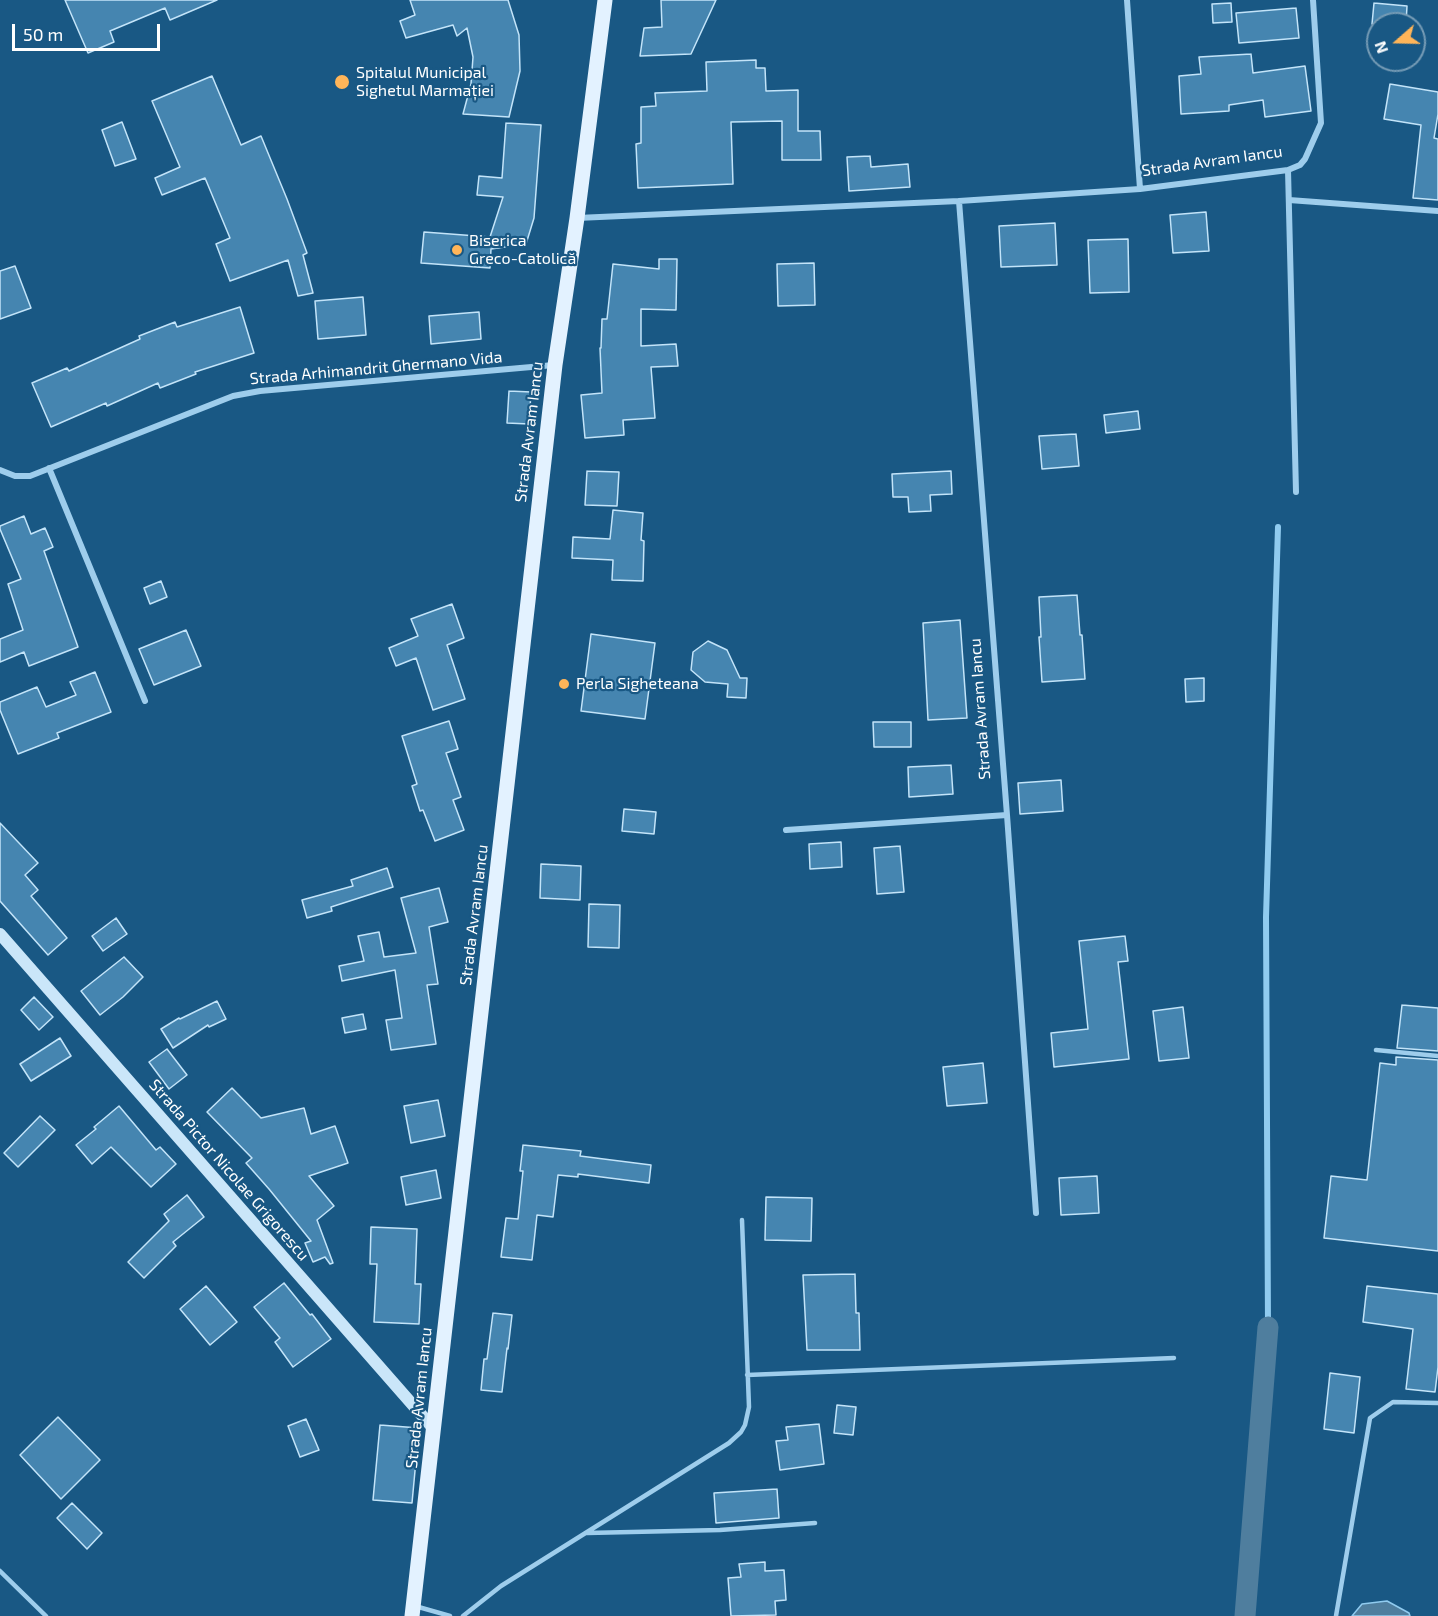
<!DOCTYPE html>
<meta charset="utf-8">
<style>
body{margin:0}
#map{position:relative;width:1438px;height:1616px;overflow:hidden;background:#195884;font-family:"Exo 2",sans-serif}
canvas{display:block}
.north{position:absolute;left:1366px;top:12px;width:60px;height:60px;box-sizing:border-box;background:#195884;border:2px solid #759bb5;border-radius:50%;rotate:250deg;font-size:16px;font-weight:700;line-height:24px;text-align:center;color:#fff}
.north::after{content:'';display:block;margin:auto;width:21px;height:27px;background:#ffb559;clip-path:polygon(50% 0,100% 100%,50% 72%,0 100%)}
.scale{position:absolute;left:12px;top:24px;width:148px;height:27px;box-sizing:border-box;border:3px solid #fff;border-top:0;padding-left:8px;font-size:18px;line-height:21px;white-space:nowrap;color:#fff;-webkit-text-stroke:4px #195884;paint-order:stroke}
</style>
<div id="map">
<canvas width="1438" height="1616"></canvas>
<div class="north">N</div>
<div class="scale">50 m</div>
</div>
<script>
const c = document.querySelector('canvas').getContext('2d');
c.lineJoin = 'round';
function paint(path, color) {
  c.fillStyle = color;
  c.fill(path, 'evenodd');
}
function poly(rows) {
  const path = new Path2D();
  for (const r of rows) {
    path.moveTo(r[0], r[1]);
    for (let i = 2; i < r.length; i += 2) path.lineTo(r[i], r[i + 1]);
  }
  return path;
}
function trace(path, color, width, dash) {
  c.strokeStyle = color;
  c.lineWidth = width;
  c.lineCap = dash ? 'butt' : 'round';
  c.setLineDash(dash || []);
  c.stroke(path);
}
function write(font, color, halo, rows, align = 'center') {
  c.font = font + ' "Exo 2",sans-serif';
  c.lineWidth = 4.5;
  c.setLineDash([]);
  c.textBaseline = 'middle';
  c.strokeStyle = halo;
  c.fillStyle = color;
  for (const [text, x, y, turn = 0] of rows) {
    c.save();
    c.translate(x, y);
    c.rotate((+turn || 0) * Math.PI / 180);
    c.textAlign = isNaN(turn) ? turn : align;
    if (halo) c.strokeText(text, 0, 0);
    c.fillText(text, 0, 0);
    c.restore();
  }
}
const water = poly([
 [1387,1601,1409,1613,1410,1616,1352,1616,1362,1604,1387,1601]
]);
const stream = poly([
 [1268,1327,1266,917,1278,527]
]);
const canal = poly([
 [1245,1616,1268,1327]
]);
const building = poly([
 [65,0,217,0,170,20,165,8,110,31,114,42,88,53,65,0],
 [410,0,508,0,519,35,520,71,509,117,463,114,471,84,473,57,467,28,457,36,453,25,406,38,400,21,415,15,410,0],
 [661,0,716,0,691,54,640,56,644,28,662,27,661,0],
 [1231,3,1232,22,1213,23,1212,4,1231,3],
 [1374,3,1407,6,1406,24,1372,24,1374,3],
 [1296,8,1299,38,1239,43,1236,13,1296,8],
 [1251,54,1253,73,1305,66,1311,111,1265,117,1263,100,1229,105,1229,111,1181,114,1179,76,1201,74,1199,57,1251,54],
 [756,60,756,68,765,68,766,91,798,90,798,131,820,131,821,160,782,160,782,121,731,122,733,184,638,188,636,144,641,143,641,107,656,106,655,93,707,91,706,62,756,60],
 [212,76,241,145,261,136,287,199,307,253,303,255,313,293,298,296,288,260,230,281,216,244,230,238,205,178,162,195,155,178,180,167,152,101,212,76],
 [1390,84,1438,92,1438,114,1434,138,1438,139,1438,200,1413,198,1421,125,1384,119,1390,84],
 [122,122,136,159,115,166,102,130,122,122],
 [506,123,541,125,534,218,526,244,491,249,490,268,421,263,424,232,490,237,503,197,477,195,479,176,502,178,506,123],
 [870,156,871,167,908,164,910,187,849,191,847,157,870,156],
 [1206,212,1209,251,1173,253,1170,215,1206,212],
 [1055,223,1057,265,1001,267,999,226,1055,223],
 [1128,239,1129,292,1090,293,1088,240,1128,239],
 [659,259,677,259,676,310,641,309,641,346,676,344,678,366,651,367,655,418,623,420,624,435,585,438,581,395,602,393,600,348,601,348,602,319,607,319,613,264,659,269,659,259],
 [814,263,815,305,778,306,777,264,814,263],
 [15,266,31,308,0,319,0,271,15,266],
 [363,297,366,335,318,339,315,301,363,297],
 [240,307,254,353,195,372,196,374,160,388,158,383,107,406,106,403,51,427,32,383,67,368,69,371,140,339,139,336,175,322,177,327,240,307],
 [479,312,481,339,431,344,429,316,479,312],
 [509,391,531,392,529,424,507,423,509,391],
 [1138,411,1140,429,1106,433,1104,415,1138,411],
 [1076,434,1079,466,1042,469,1039,436,1076,434],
 [587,471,619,472,617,506,585,505,587,471],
 [951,471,952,494,930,495,931,511,909,512,908,497,893,497,892,474,951,471],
 [613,510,643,513,641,540,644,541,643,581,612,580,613,560,572,558,573,537,610,539,613,510],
 [24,516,31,534,45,528,53,547,44,551,78,647,29,666,24,652,0,662,0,639,23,630,8,584,21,579,0,529,0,526,24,516],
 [161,581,167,597,150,604,144,588,161,581],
 [1077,595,1080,635,1082,635,1085,679,1042,682,1039,637,1041,637,1039,597,1077,595],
 [452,604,464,638,447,645,465,699,433,710,416,658,396,666,389,648,418,636,411,619,452,604],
 [960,620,967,718,928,720,923,623,960,620],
 [186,630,201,666,154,685,139,649,186,630],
 [591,634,655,643,645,719,581,711,591,634],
 [708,641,727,650,740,678,747,678,746,698,727,697,728,684,705,682,691,670,693,652,708,641],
 [95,672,111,712,57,733,59,738,18,754,0,710,0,702,37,687,46,707,76,695,70,682,95,672],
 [1204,678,1204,701,1186,702,1185,679,1204,678],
 [449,721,458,749,446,753,461,797,453,800,464,830,435,841,423,810,420,811,412,786,417,784,402,736,449,721],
 [873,722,911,722,911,747,874,747,873,722],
 [951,765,953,794,909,797,908,767,951,765],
 [1061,780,1063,811,1020,814,1018,783,1061,780],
 [624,809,656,812,654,834,622,831,624,809],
 [0,823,38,863,25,875,38,890,31,896,67,938,48,955,0,901,0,823],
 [841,842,842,867,810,869,809,844,841,842],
 [900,846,904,892,877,894,874,848,900,846],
 [541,864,581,866,580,900,540,898,541,864],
 [387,868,393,887,331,907,332,911,307,918,302,900,353,886,351,880,387,868],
 [439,888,448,922,429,927,438,984,427,985,436,1044,391,1050,386,1020,402,1018,395,970,342,981,339,966,364,961,358,936,379,932,384,957,416,953,401,898,439,888],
 [589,904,620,905,619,948,588,947,589,904],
 [116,918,127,934,103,951,92,936,116,918],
 [1125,936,1128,961,1118,962,1129,1059,1054,1067,1051,1033,1088,1029,1079,941,1125,936],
 [124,957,143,977,123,997,100,1015,81,991,124,957],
 [34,997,53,1017,39,1030,21,1010,34,997],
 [217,1001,226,1019,209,1027,208,1025,173,1048,161,1029,179,1018,180,1019,217,1001],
 [1402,1005,1438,1008,1438,1051,1397,1048,1402,1005],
 [1183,1007,1189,1058,1159,1061,1153,1011,1183,1007],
 [363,1014,366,1029,345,1033,342,1018,363,1014],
 [60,1038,71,1056,31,1081,20,1064,60,1038],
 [167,1049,187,1075,169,1089,149,1062,167,1049],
 [1396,1057,1438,1060,1438,1251,1324,1238,1331,1176,1367,1180,1380,1063,1396,1065,1396,1057],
 [983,1063,987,1103,947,1106,943,1067,983,1063],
 [232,1088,261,1118,304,1108,311,1134,335,1126,348,1163,309,1176,334,1206,317,1220,333,1263,330,1264,325,1257,313,1262,305,1243,311,1241,269,1189,246,1163,252,1158,207,1112,232,1088],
 [438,1100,445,1136,411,1143,404,1106,438,1100],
 [119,1106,156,1150,160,1147,176,1164,151,1187,111,1147,92,1164,76,1145,96,1129,94,1127,119,1106],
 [40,1116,55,1130,18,1167,4,1153,40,1116],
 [523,1145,581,1151,580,1156,651,1165,649,1183,578,1174,578,1177,558,1175,553,1217,537,1215,532,1260,501,1257,506,1218,518,1219,523,1171,520,1171,523,1145],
 [436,1170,441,1198,406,1205,401,1177,436,1170],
 [1097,1176,1099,1213,1061,1215,1059,1178,1097,1176],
 [187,1195,204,1217,173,1242,176,1246,144,1278,128,1262,169,1221,164,1214,187,1195],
 [766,1197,812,1198,811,1241,765,1240,766,1197],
 [371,1227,417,1229,415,1284,421,1284,419,1324,374,1322,377,1264,370,1264,371,1227],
 [855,1274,856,1313,859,1313,860,1350,807,1350,803,1275,855,1274],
 [284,1283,310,1315,312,1314,331,1339,293,1367,275,1342,280,1338,254,1307,284,1283],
 [206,1286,237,1322,210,1345,180,1309,206,1286],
 [1367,1286,1438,1294,1438,1367,1435,1392,1406,1389,1413,1329,1363,1322,1367,1286],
 [493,1313,512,1315,508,1349,507,1348,502,1392,481,1390,484,1359,487,1359,493,1313],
 [1330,1373,1360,1377,1354,1433,1324,1429,1330,1373],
 [837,1405,856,1407,853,1435,834,1433,837,1405],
 [58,1417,100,1460,61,1499,20,1455,58,1417],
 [306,1419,319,1450,300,1457,288,1426,306,1419],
 [819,1424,824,1464,780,1470,776,1441,788,1440,786,1427,819,1424],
 [380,1425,419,1428,412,1503,373,1500,380,1425],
 [777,1489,779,1518,716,1523,714,1493,777,1489],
 [72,1503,102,1533,87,1549,57,1518,72,1503],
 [765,1562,765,1571,784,1570,786,1600,775,1601,776,1615,731,1616,728,1578,741,1577,739,1564,765,1562]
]);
const lane = poly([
 [1376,1050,1438,1056],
 [747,1375,1174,1358],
 [587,1533,720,1530,815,1523],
 [0,1571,46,1616],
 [415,1606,450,1616],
 [463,1616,501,1586,729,1443,741,1432,745,1425,749,1407,742,1220],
 [1336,1616,1370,1418,1393,1402,1438,1403]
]);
const street = poly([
 [1127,0,1140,189],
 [1288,170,1296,492],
 [1289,200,1438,211],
 [959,201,1007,815,1036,1213],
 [577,218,959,201,1140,189,1288,170,1300,165,1305,159,1321,123,1313,0],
 [49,468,145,701],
 [0,470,15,476,30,476,233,396,260,391,554,365],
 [786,830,1007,815]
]);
const secondary = poly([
 [0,934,433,1428]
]);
const primary = poly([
 [412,1616,555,365,577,218,605,0]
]);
const markers = [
 [342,82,8,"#ffb559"],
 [457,250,6,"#ffb559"],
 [564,684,6,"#ffb559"]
];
const poiNames = [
 ["Spitalul Municipal",356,73],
 ["Sighetul Marmației",356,91],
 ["Biserica",469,241],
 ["Greco-Catolică",469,259],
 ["Perla Sigheteana",576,684]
];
const streetNames = [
 ["Strada Avram Iancu",1212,161,-8],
 ["Strada Arhimandrit Ghermano Vida",376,368,-5],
 ["Strada Avram Iancu",529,432,-83],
 ["Strada Avram Iancu",980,709,-94],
 ["Strada Avram Iancu",474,915,-83],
 ["Strada Pictor Nicolae Grigorescu",229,1170,49],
 ["Strada Avram Iancu",419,1398,-84]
];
paint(water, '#4f7e9e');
trace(water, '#90cbef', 1.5);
trace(stream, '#90cbef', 6);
trace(canal, '#4f7e9e', 21);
paint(building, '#4585b0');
trace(building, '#c3e4f9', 1.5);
trace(lane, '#9ecdec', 4.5);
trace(street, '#9ecdec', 6);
trace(secondary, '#cae6f9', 12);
trace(primary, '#e3f2ff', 15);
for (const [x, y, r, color] of markers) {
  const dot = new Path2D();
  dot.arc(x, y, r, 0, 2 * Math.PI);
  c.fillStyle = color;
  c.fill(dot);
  trace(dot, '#195884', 2);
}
write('16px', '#fff', '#195884', poiNames, 'left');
write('16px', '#fff', '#195884', streetNames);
</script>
